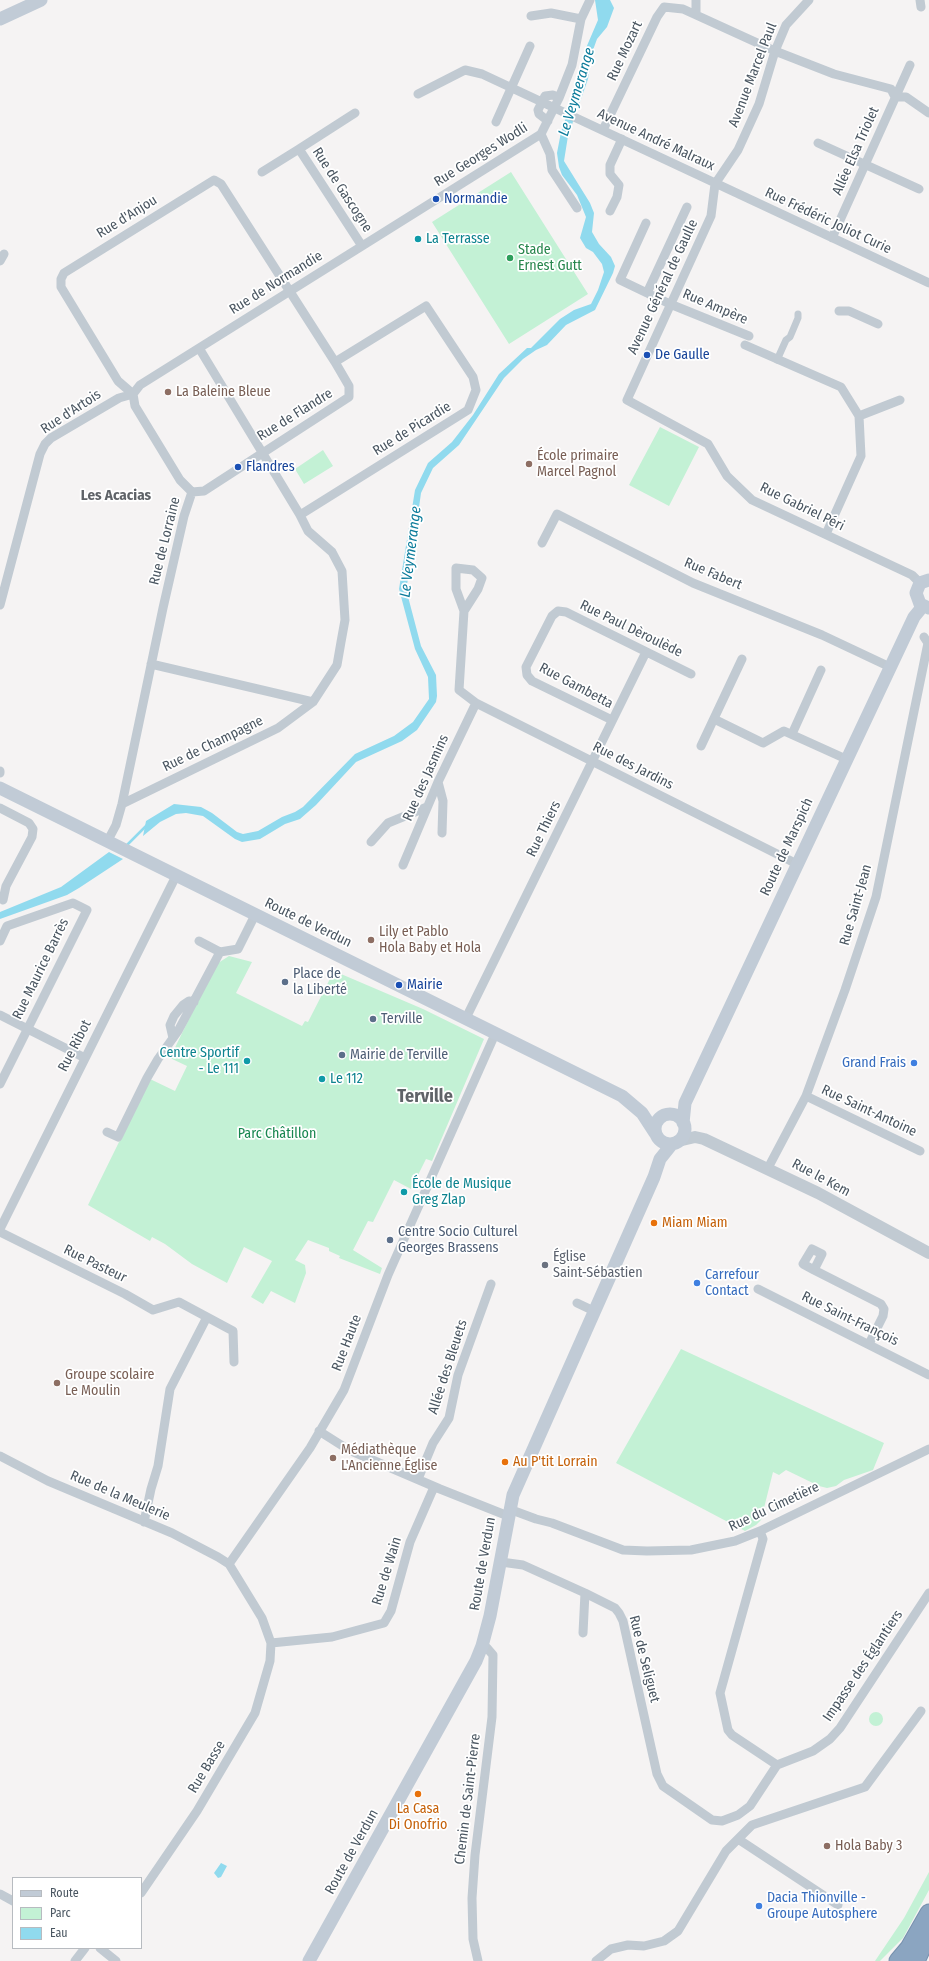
<!DOCTYPE html>
<meta charset="utf-8">
<style>
body{margin:0}
#map{position:relative;width:929px;height:1961px;overflow:hidden;background:#f5f3f3;font-family:"Fira Sans Condensed",sans-serif}
canvas{display:block}
.legend{position:absolute;left:12px;top:1877px;width:130px;height:72px;box-sizing:border-box;background:#fff;border:1px solid #b7bbc0;margin:0;padding:5px 7px;list-style:none;font-size:12px;color:#4a5661}
.legend li{display:flex;align-items:center;gap:8px;height:20px}
.legend b{width:20px;border:1px solid #b7bbc0}
</style>
<div id="map">
<canvas width="929" height="1961"></canvas>
<ul class="legend">
<li><b style="height:5px;background:#c1cbd6"></b>Route</li>
<li><b style="height:11px;background:#c3f1d5"></b>Parc</li>
<li><b style="height:11px;background:#90daee"></b>Eau</li>
</ul>
</div>
<script>
const c = document.querySelector('canvas').getContext('2d');
c.lineJoin = 'round';
function paint(path, color) {
  c.fillStyle = color;
  c.fill(path, 'evenodd');
}
function poly(rows) {
  const path = new Path2D();
  for (const r of rows) {
    if (r.length === 3) {
      path.moveTo(r[0] + r[2], r[1]);
      path.arc(r[0], r[1], r[2], 0, 2 * Math.PI);
      continue;
    }
    path.moveTo(r[0], r[1]);
    for (let i = 2; i < r.length; i += 2) path.lineTo(r[i], r[i + 1]);
  }
  return path;
}
function trace(path, color, width, dash) {
  c.strokeStyle = color;
  c.lineWidth = width;
  c.lineCap = dash ? 'butt' : 'round';
  c.setLineDash(dash || []);
  c.stroke(path);
}
function write(font, color, halo, rows, align = 'center') {
  c.font = font + ' "Fira Sans Condensed",sans-serif';
  c.lineWidth = 3.5;
  c.setLineDash([]);
  c.textBaseline = 'middle';
  c.strokeStyle = halo;
  c.fillStyle = color;
  for (const [text, x, y, turn = 0] of rows) {
    c.save();
    c.translate(x, y);
    c.rotate((+turn || 0) * Math.PI / 180);
    c.textAlign = isNaN(turn) ? turn : align;
    if (halo) c.strokeText(text, 0, 0);
    c.fillText(text, 0, 0);
    c.restore();
  }
}
const green = poly([
 [511,172,588,294,509,344,432,222],
 [660,427,699,447,669,506,629,485],
 [323,450,333,466,304,484,295,469],
 [229,956,252,962,236,993,302,1026,305,1021,308,1022,334,971,423,1009,484,1039,432,1161,426,1159,411,1189,394,1180,373,1222,368,1221,353,1250,382,1268,380,1274,339,1258,340,1256,329,1251,329,1248,308,1240,295,1260,305,1265,306,1273,295,1303,271,1291,263,1304,251,1297,272,1261,244,1247,227,1283,192,1264,165,1244,152,1237,150,1241,88,1205,150,1079,175,1091,187,1066,170,1058,215,965],
 [681,1349,884,1443,873,1470,844,1480,836,1486,827,1488,819,1486,786,1470,779,1475,773,1472,761,1520,756,1525,745,1531,616,1463],
 [876,1719,7],
 [929,1872,929,1890,903,1938,880,1961,875,1961,904,1918]
]);
const water = poly([
 [595,0,610,0,614,8,607,27,597,39,593,50,588,79,568,136,564,161,590,203,594,213,592,232,599,244,611,257,615,266,613,273,595,310,566,325,547,345,536,350,523,359,504,378,459,445,433,468,421,493,411,565,406,589,421,646,436,675,437,696,436,702,417,730,402,741,356,762,316,805,300,819,285,824,260,839,242,842,235,839,203,816,186,813,176,814,160,822,143,836,146,821,174,804,201,807,212,813,237,832,243,834,258,831,282,817,295,812,303,807,355,754,394,736,413,722,429,699,428,677,415,649,399,589,415,490,428,463,452,442,473,415,499,374,527,348,531,348,560,319,574,310,591,304,598,290,604,272,602,264,593,252,586,248,580,238,586,217,577,195,562,175,559,167,557,153,561,132,580,77,586,48,598,20],
 [109,852,123,859,79,888,67,895,0,919,0,912,61,887],
 [221,1863,227,1866,221,1877,218,1878,214,1873]
]);
const stream = poly([
 [126,846,148,824]
]);
const pedestrian = poly([
 [777,360,786,340,790,337,798,318,798,314]
]);
const minor = poly([
 [696,0,696,14],
 [809,0,786,25,775,51,759,104,738,150,715,184,711,216,627,400,708,444,727,476,752,500,912,575,920,583],
 [920,0,921,7],
 [531,16,551,13,581,19],
 [418,94,465,70,482,74,929,283],
 [559,98,572,65,581,19,590,0],
 [355,113,299,149,362,246],
 [496,122,530,46],
 [603,130,657,17,664,7,683,9,775,51,834,74,891,89,895,97,906,97,929,113],
 [541,134,559,98,553,95,545,96,538,110,539,114,548,121],
 [541,134,550,154,552,170,577,208],
 [818,143,919,189],
 [262,172,299,149],
 [610,211,617,197,619,185,610,174,610,165,622,139],
 [646,223,620,280,670,304,749,336],
 [832,238,910,65],
 [0,261,4,254],
 [647,293,687,207],
 [839,311,849,311,878,324],
 [745,345,841,387,859,416,861,456,826,534],
 [133,394,118,381,61,287,61,279,64,273,214,180,221,184,335,362,349,386,349,397,204,491,192,492],
 [133,394,140,385,541,134],
 [133,394,135,406,180,480,192,492],
 [859,416,900,400],
 [300,515,468,410,476,390,473,377,426,306,335,362],
 [542,543,557,514,693,583,822,635,890,667],
 [0,605,40,454,45,444,51,438,119,398,133,394],
 [464,611,478,589,482,578,473,570,456,568,456,589,464,611,459,690,476,703,797,864],
 [151,664,313,702],
 [714,719,763,743,784,731,846,759],
 [612,720,532,681,527,675,526,667,552,616,558,611,566,612,691,674],
 [792,734,821,670],
 [701,746,742,659],
 [0,771,0,773],
 [438,782,443,801,442,833],
 [122,804,278,728,313,702,337,665,341,642,345,620,342,571,332,552,308,531,300,515,199,348],
 [0,808,29,823,33,829,32,837,6,886,3,900],
 [107,842,116,825,122,804,163,608,184,516,192,492],
 [371,842,388,823,427,807],
 [403,865,438,782,476,703],
 [0,941,7,926,73,903,87,910,0,1084],
 [220,952,238,949,255,915],
 [0,1015,85,1058],
 [466,1018,646,652],
 [173,1038,170,1025,174,1016,183,1005,189,1001,194,1002],
 [806,1096,920,1151],
 [107,1132,118,1137,147,1078,158,1059,178,1031,220,952,199,941],
 [768,1168,806,1096,845,990,876,897,928,643,924,637],
 [0,1229,176,876],
 [0,1232,125,1294,153,1310,179,1302,233,1331,234,1362],
 [814,1270,822,1254,812,1249,803,1264,814,1270,881,1304,884,1309,883,1316,869,1344],
 [758,1289,929,1375],
 [577,1303,594,1311],
 [319,1431,349,1450,440,1489,508,1516],
 [0,1456,48,1481,172,1533,218,1557,229,1564,262,1618,271,1643,270,1661,255,1713,197,1811,141,1893],
 [418,1479,433,1443,449,1418,458,1375,491,1284],
 [509,1509,536,1519,552,1523,623,1550,647,1551,691,1550,735,1541,760,1531,929,1449],
 [144,1522,151,1489,158,1466,170,1389,207,1317],
 [760,1531,763,1539,720,1693,728,1730,732,1735,777,1765,813,1751,830,1739,840,1728,929,1593],
 [501,1562,523,1565,585,1593,615,1608,619,1613,623,1621,657,1774,663,1786,712,1820,722,1821,738,1815,750,1806,777,1765],
 [229,1564,310,1448,344,1390,388,1275,496,1032],
 [583,1633,585,1593],
 [271,1643,332,1637,384,1623,391,1611,410,1542,434,1487],
 [738,1839,838,1905],
 [0,1894,13,1901],
 [100,1948,116,1961],
 [75,1961,85,1948],
 [478,1961,473,1939,472,1898,475,1855,492,1717,493,1655,487,1648,482,1646],
 [596,1961,611,1949,628,1945,644,1946,664,1941,678,1931,726,1851,752,1825,865,1787,921,1711]
]);
const tertiary = poly([
 [678,1141,695,1137,704,1139,818,1193,929,1253]
]);
const secondary = poly([
 [0,19,41,0],
 [929,580,920,583,916,593,920,604,929,608],
 [0,788,622,1096,642,1113,655,1133],
 [670,1129,15],
 [683,1123,685,1103,914,617,923,606],
 [309,1961,476,1661,482,1646,490,1616,513,1495,654,1177,660,1159,672,1144]
]);
const motorway = poly([
 [898,1961,909,1948,929,1913],
 [916,1961,929,1933]
]);
const markers = [
 [436,199,4,"#1a4fb4"],
 [418,239,4,"#0f9aa8"],
 [510,258,4,"#2e9e5b"],
 [647,355,4,"#1a4fb4"],
 [168,392,4,"#8d6e63"],
 [529,464,4,"#8d6e63"],
 [238,467,4,"#1a4fb4"],
 [371,940,4,"#8d6e63"],
 [285,982,4,"#5c6f8a"],
 [399,985,4,"#1a4fb4"],
 [373,1019,4,"#5c6f8a"],
 [342,1055,4,"#5c6f8a"],
 [247,1061,4,"#0f9aa8"],
 [914,1063,4,"#3f7fe0"],
 [322,1079,4,"#0f9aa8"],
 [404,1192,4,"#0f9aa8"],
 [654,1223,4,"#e8710a"],
 [390,1240,4,"#5c6f8a"],
 [545,1265,4,"#6b7280"],
 [697,1283,4,"#3f7fe0"],
 [57,1383,4,"#8d6e63"],
 [333,1458,4,"#8d6e63"],
 [505,1462,4,"#e8710a"],
 [418,1794,4,"#e8710a"],
 [827,1846,4,"#8d6e63"],
 [759,1906,4,"#3f7fe0"]
];
const streetNames = [
 ["Rue Mozart",625,51,-65],
 ["Avenue Marcel Paul",753,75,-69],
 ["Avenue André Malraux",656,140,25],
 ["Allée Elsa Triolet",856,151,-66],
 ["Rue Georges Wodli",481,155,-32],
 ["Rue de Gascogne",342,190,57],
 ["Rue d'Anjou",127,217,-32],
 ["Rue Frédéric Joliot Curie",828,221,25],
 ["Rue de Normandie",276,283,-32],
 ["Avenue Général de Gaulle",663,287,-65],
 ["Rue Ampère",715,307,23],
 ["Rue d'Artois",71,412,-33],
 ["Rue de Flandre",295,415,-32],
 ["Rue de Picardie",412,429,-32],
 ["Rue Gabriel Péri",802,507,26],
 ["Rue de Lorraine",165,541,-76],
 ["Rue Fabert",713,574,23],
 ["Rue Paul Dèroulède",631,629,26],
 ["Rue Gambetta",576,686,28],
 ["Rue de Champagne",213,744,-26],
 ["Rue des Jardins",633,766,27],
 ["Rue des Jasmins",426,778,-66],
 ["Rue Thiers",544,829,-64],
 ["Route de Marspich",787,847,-65],
 ["Rue Saint-Jean",856,905,-74],
 ["Route de Verdun",308,923,26],
 ["Rue Maurice Barrès",41,969,-64],
 ["Rue Ribot",75,1046,-63],
 ["Rue Saint-Antoine",869,1111,25],
 ["Rue le Kem",821,1178,28],
 ["Rue Pasteur",95,1264,26],
 ["Rue Saint-François",850,1319,26],
 ["Rue Haute",347,1343,-69],
 ["Allée des Bleuets",448,1367,-72],
 ["Rue de la Meulerie",120,1496,23],
 ["Rue du Cimetière",774,1507,-25],
 ["Route de Verdun",483,1564,-80],
 ["Rue de Wain",387,1571,-73],
 ["Rue de Seliguet",644,1659,76],
 ["Impasse des Églantiers",863,1666,-56],
 ["Rue Basse",207,1767,-59],
 ["Chemin de Saint-Pierre",468,1799,-83],
 ["Route de Verdun",352,1852,-61]
];
const transitNames = [
 ["Normandie",444,199],
 ["De Gaulle",655,355],
 ["Flandres",246,467],
 ["Mairie",407,985]
];
const cultureNames = [
 ["La Terrasse",426,239],
 ["Centre Sportif",239,1053,"right"],
 ["- Le 111",239,1069,"right"],
 ["Le 112",330,1079],
 ["École de Musique",412,1184],
 ["Greg Zlap",412,1200]
];
const leisureNames = [
 ["Stade",518,250],
 ["Ernest Gutt",518,266]
];
const educationNames = [
 ["La Baleine Bleue",176,392],
 ["École primaire",537,456],
 ["Marcel Pagnol",537,472],
 ["Lily et Pablo",379,932],
 ["Hola Baby et Hola",379,948],
 ["Groupe scolaire",65,1375],
 ["Le Moulin",65,1391],
 ["Médiathèque",341,1450],
 ["L'Ancienne Église",341,1466],
 ["Hola Baby 3",835,1846]
];
const serviceNames = [
 ["Place de",293,974],
 ["la Liberté",293,990],
 ["Terville",381,1019],
 ["Mairie de Terville",350,1055],
 ["Centre Socio Culturel",398,1232],
 ["Georges Brassens",398,1248]
];
const shopNames = [
 ["Grand Frais",906,1063,"right"],
 ["Carrefour",705,1275],
 ["Contact",705,1291],
 ["Dacia Thionville -",767,1898],
 ["Groupe Autosphere",767,1914]
];
const parkNames = [
 ["Parc Châtillon",277,1134]
];
const foodNames = [
 ["Miam Miam",662,1223],
 ["Au P'tit Lorrain",513,1462],
 ["La Casa",418,1809,"center"],
 ["Di Onofrio",418,1825,"center"]
];
const worshipNames = [
 ["Église",553,1257],
 ["Saint-Sébastien",553,1273]
];
const waterNames = [
 ["Le Veymerange",577,92,-73],
 ["Le Veymerange",411,552,-83]
];
const neighbourhoodNames = [
 ["Les Acacias",116,496]
];
const districtNames = [
 ["Terville",425,1097]
];
paint(green, '#c3f1d5');
paint(water, '#90daee');
trace(stream, '#90daee', 2.5);
trace(motorway, '#7690ad', 19);
trace(pedestrian, '#c1cad2', 7);
trace(minor, '#c1cad2', 9);
trace(tertiary, '#c1cad2', 12);
trace(secondary, '#c1cbd6', 13);
trace(motorway, '#8ba5c1', 17);
for (const [x, y, r, color] of markers) {
  const dot = new Path2D();
  dot.arc(x, y, r, 0, 2 * Math.PI);
  c.fillStyle = color;
  c.fill(dot);
  trace(dot, '#fff', 1.5);
}
write('14px', '#4a5661', '#fff', streetNames);
write('14px', '#164399', '#fff', transitNames, 'left');
write('14px', '#0d838f', '#fff', cultureNames, 'left');
write('14px', '#27864d', '#fff', leisureNames, 'left');
write('14px', '#785e54', '#fff', educationNames, 'left');
write('14px', '#4e5e75', '#fff', serviceNames, 'left');
write('14px', '#366cbe', '#fff', shopNames, 'left');
write('14px', '#17864f', '#fff', parkNames);
write('14px', '#c56008', '#fff', foodNames, 'left');
write('14px', '#5b616d', '#fff', worshipNames, 'left');
write('italic 15px', '#0c7c9b', '#fff', waterNames);
write('bold 15px', '#5f6368', '#fff', neighbourhoodNames);
write('bold 18px', '#5f6368', '#fff', districtNames);
</script>
